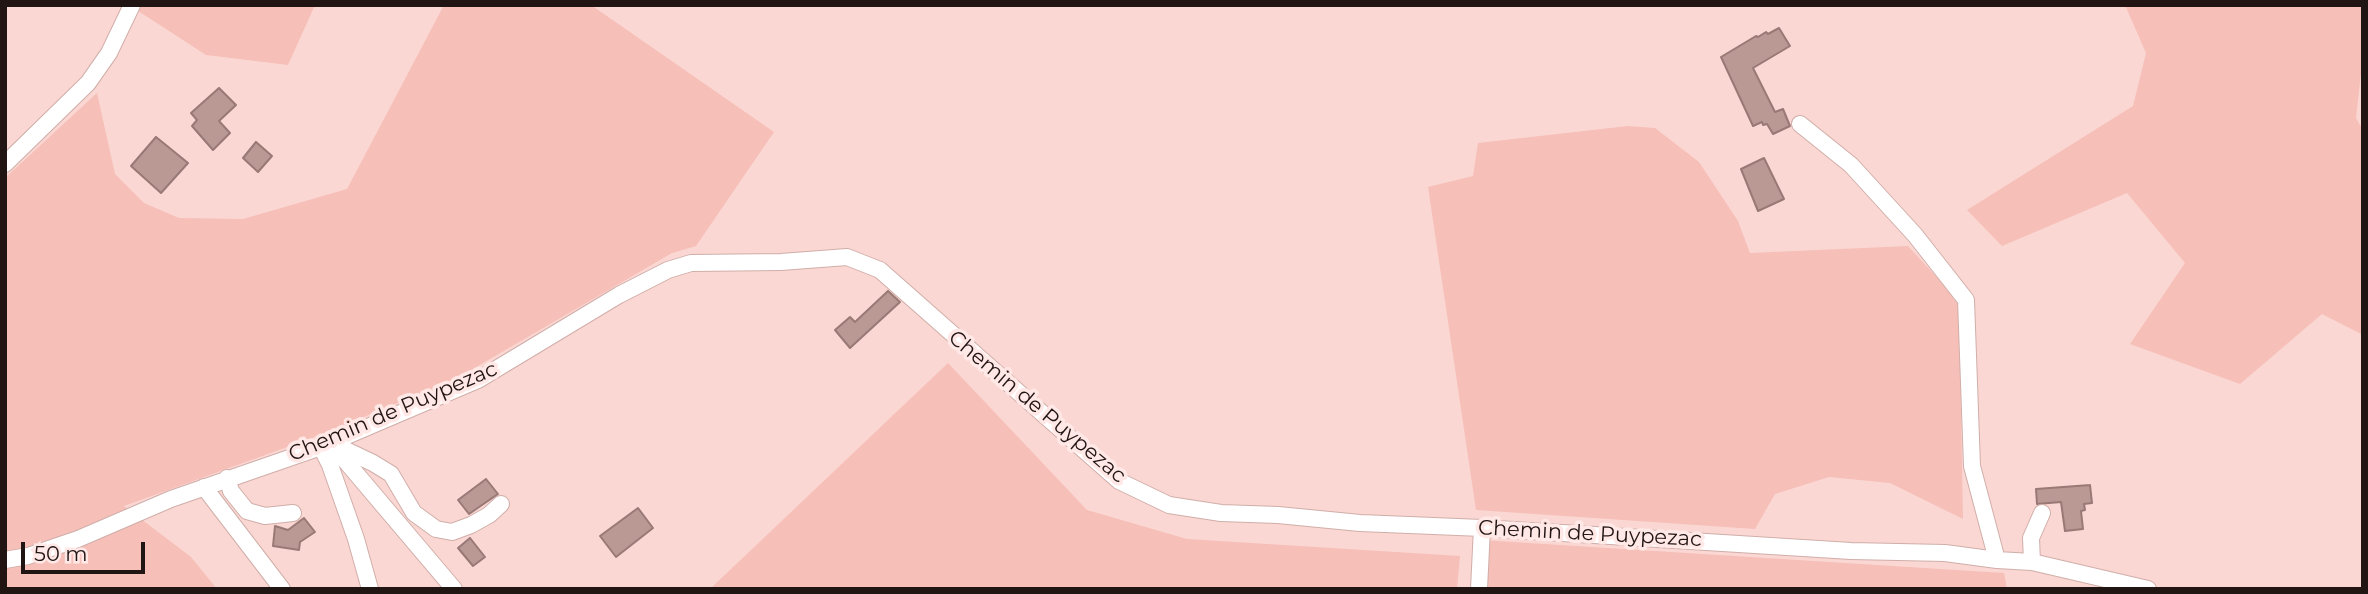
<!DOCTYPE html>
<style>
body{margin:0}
#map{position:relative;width:2368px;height:594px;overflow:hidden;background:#fbd7d3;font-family:Montserrat,sans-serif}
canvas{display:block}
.frame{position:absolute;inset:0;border:7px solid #211514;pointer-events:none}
.scale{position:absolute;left:21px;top:542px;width:124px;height:32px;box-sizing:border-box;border:4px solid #211514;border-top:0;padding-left:9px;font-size:21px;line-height:24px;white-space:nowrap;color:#211514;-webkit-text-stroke:5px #ffe8e6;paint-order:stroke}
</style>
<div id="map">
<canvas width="2368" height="594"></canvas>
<div class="frame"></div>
<div class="scale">50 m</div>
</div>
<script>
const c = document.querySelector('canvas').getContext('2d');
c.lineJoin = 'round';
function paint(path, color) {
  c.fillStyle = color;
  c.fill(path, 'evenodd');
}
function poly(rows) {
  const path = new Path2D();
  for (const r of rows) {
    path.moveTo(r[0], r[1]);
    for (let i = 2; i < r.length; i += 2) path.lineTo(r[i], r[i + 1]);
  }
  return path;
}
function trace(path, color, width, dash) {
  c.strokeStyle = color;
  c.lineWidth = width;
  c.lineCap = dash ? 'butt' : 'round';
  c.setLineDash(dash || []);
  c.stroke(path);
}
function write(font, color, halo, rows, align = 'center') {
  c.font = font + ' Montserrat,sans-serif';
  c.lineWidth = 7;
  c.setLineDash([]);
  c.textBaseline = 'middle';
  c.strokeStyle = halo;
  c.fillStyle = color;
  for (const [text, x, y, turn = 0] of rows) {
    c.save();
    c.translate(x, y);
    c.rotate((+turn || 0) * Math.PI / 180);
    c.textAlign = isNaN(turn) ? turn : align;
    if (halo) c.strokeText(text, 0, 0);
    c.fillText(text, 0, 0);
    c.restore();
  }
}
const green = poly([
 [129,5,315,5,288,65,206,55],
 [444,5,591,5,774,132,696,246,672,253,454,380,315,437,124,506,191,557,217,589,5,589,5,178,97,93,115,174,144,203,179,218,243,219,347,189],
 [2125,5,2363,5,2363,55,2356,118,2363,130,2363,335,2322,314,2240,384,2130,344,2185,263,2127,193,2002,246,1967,210,2133,106,2146,53],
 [1628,126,1655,128,1699,162,1738,221,1750,253,1908,246,1943,284,1959,306,1963,519,1890,483,1829,477,1775,494,1755,529,1476,510,1428,187,1473,176,1478,143],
 [948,363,1087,510,1187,539,1460,556,1457,589,710,589],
 [1481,540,2004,573,2007,589,1477,589]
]);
const building = poly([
 [1779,28,1790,46,1753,68,1775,112,1783,109,1790,126,1773,134,1767,124,1763,125,1762,122,1753,126,1721,57,1756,36,1758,37,1766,32,1768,34,1779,28],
 [219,88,236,105,219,121,230,133,213,150,192,126,197,120,191,113,219,88],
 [156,137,188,163,161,193,131,166,156,137],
 [256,142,272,156,258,172,243,158,256,142],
 [1764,158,1784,199,1758,211,1741,169,1764,158],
 [888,291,900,302,850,348,835,330,850,317,855,322,888,291],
 [486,479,498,494,469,514,458,500,486,479],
 [2090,485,2092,503,2084,504,2085,510,2081,511,2083,529,2065,531,2061,502,2037,504,2036,489,2090,485],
 [638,508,653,528,616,557,600,536,638,508],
 [304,518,315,532,300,542,299,550,273,546,275,526,288,530,304,518],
 [470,538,485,557,473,566,458,548,470,538]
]);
const minor = poly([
 [1800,124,1851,165,1915,235,1966,300,1972,466,1997,560],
 [5,164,88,83,109,53,132,5],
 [331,443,373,463,391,474,414,513,436,529,452,532,471,525,489,515,501,504],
 [332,445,454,589],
 [321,447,330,465,356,539,370,589],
 [227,478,231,491,247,511,265,516,293,513],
 [204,487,282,589],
 [5,560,28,556,78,539,171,499,321,447,478,380,619,295,668,270,691,263,781,262,847,257,880,270,1119,481,1169,505,1221,513,1278,515,1360,523,1482,528,1851,551,1945,553,1997,560,2032,562,2148,589],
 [2032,562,2031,538,2042,513],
 [1479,589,1482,528]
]);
const streetNames = [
 ["Chemin de Puypezac",1037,407,40],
 ["Chemin de Puypezac",393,412,-23],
 ["Chemin de Puypezac",1590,534,3]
];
paint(green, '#f6bfb8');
paint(building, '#ba9894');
trace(building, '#997975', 2);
trace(minor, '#d0aea9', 18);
trace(minor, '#fff', 16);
write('21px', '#211514', '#ffe8e6', streetNames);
</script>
